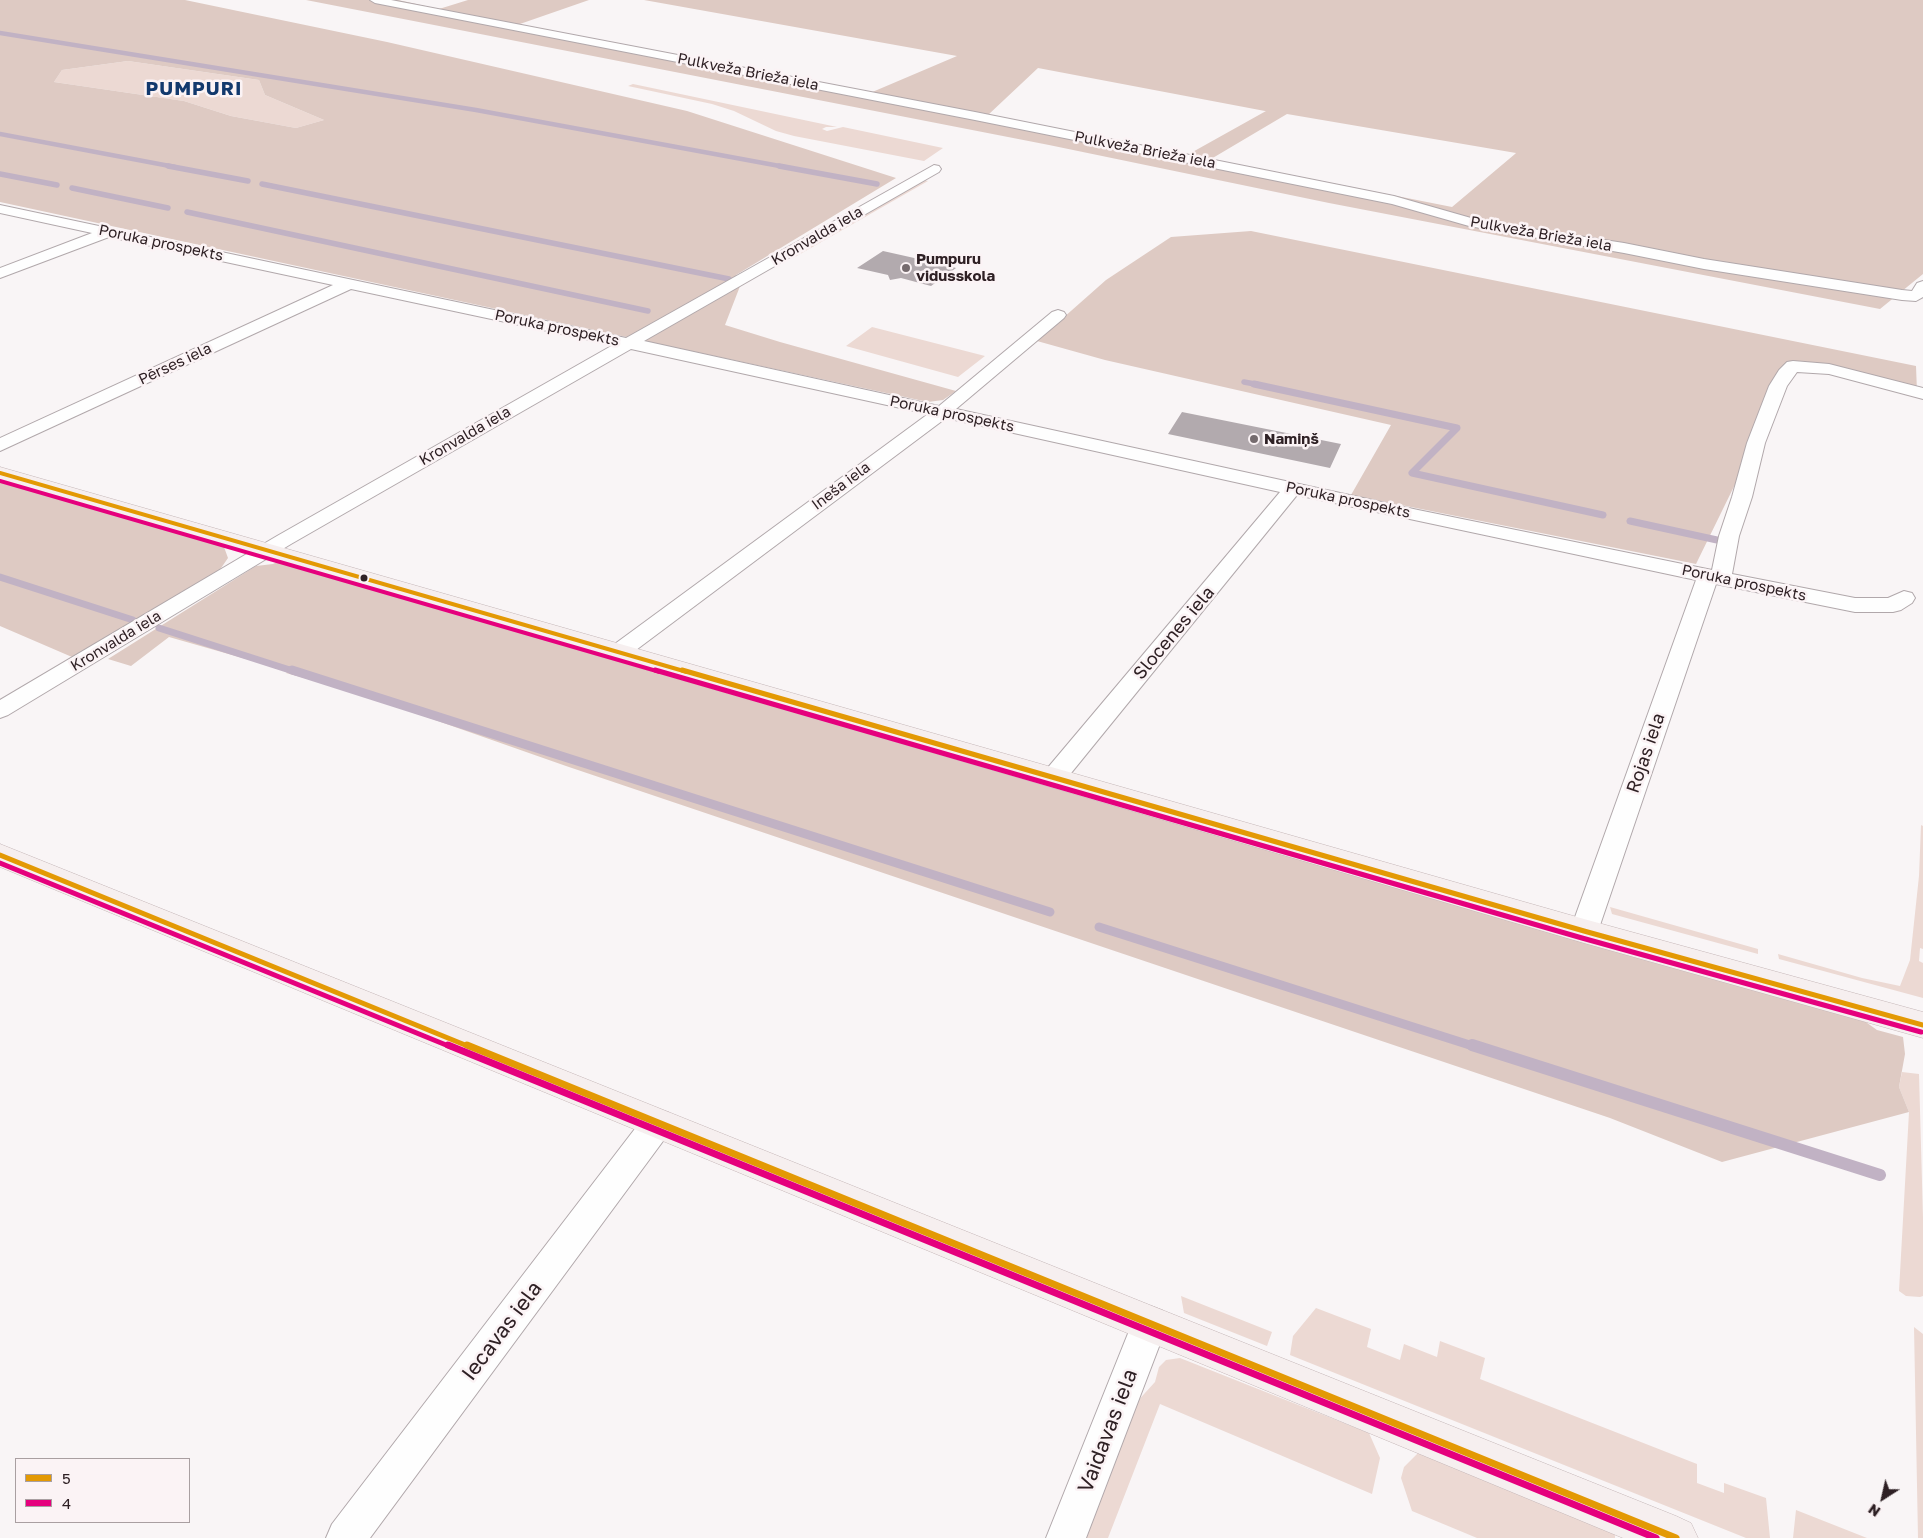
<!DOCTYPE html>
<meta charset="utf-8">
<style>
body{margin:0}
#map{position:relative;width:1923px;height:1538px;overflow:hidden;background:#f9f5f6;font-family:"Golos Text",sans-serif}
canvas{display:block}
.legend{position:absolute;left:15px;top:1458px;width:175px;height:65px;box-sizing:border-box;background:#fbf3f5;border:1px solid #a99fa1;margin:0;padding:6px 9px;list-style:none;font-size:15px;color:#2e2024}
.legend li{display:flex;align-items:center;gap:10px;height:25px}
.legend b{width:25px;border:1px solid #a99fa1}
.north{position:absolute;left:1858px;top:1473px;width:50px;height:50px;-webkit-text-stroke:4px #fbf3f5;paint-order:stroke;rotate:215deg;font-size:14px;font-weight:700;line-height:20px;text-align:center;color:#2e2024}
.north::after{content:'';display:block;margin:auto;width:18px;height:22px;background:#2e2024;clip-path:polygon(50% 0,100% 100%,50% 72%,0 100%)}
</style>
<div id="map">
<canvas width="1923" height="1538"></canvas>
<ul class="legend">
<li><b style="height:6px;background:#e39904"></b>5</li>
<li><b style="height:6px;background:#e5007d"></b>4</li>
</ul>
<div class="north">N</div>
</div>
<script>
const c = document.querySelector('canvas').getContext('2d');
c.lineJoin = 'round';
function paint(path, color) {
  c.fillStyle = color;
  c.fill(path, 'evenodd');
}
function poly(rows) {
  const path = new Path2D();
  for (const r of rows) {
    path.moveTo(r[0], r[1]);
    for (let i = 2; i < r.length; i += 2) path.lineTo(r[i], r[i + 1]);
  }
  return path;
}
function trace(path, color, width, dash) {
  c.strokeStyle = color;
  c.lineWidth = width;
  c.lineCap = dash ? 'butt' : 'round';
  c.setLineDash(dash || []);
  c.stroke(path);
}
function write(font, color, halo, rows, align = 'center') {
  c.font = font + ' "Golos Text",sans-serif';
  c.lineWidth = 5;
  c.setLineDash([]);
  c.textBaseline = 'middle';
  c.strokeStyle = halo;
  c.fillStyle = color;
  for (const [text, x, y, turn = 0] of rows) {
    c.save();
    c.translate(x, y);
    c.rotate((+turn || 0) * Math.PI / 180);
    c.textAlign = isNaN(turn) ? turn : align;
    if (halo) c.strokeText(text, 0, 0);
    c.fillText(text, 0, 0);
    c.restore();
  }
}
const green = poly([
 [128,61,259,80,265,95,324,120,296,128,231,116,184,101,54,82,62,70],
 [633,84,837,127,826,127,822,129,827,131,843,127,943,148,924,161,794,136,776,131,734,111,712,104,628,86],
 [924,180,928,181,795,257,790,255],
 [872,327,985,356,958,377,846,346],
 [1921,825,1923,826,1923,949,1920,948,1919,961,1923,963,1923,998,1779,959,1778,954,1862,978,1900,986,1910,960,1919,876],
 [1610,907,1758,949,1758,954,1612,914],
 [1902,1072,1919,1074,1923,1218,1923,1296,1920,1297,1906,1296,1899,1291,1909,1112,1899,1087],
 [1181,1296,1272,1332,1267,1346,1184,1313],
 [1316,1308,1371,1329,1367,1347,1400,1360,1404,1344,1437,1357,1440,1341,1485,1358,1480,1379,1697,1464,1697,1483,1724,1493,1724,1483,1766,1498,1770,1538,1746,1538,1290,1355,1293,1336],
 [1914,1327,1923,1334,1923,1538,1918,1538],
 [1180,1358,1369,1433,1380,1458,1372,1494,1160,1404,1108,1538,1084,1538,1134,1405,1155,1382,1159,1367,1166,1360],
 [1418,1453,1615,1533,1615,1538,1477,1538,1412,1511,1401,1478,1404,1467],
 [1796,1510,1867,1538,1793,1538]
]);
const forest = poly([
 [0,0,185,0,387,42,687,111,896,178,736,275,742,281,725,325,780,342,956,391,943,400,928,402,0,202],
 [128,61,259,80,265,95,324,120,296,128,231,116,184,101,54,82,62,70],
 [306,0,398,0,439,9,468,0,589,0,517,25,870,93,957,56,644,0,1923,0,1923,274,1880,309,1329,203,1049,145],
 [1038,68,1265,111,1266,111,1189,154,988,115],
 [1287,114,1516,153,1515,154,1452,207,1211,159],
 [1251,231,1916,366,1917,392,1793,366,1696,564,1351,495,1391,425,1105,360,1037,341,1106,280,1171,237],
 [0,482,224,547,228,558,219,571,189,592,72,657,0,626],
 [277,562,1101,802,1863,1020,1877,1030,1903,1037,1905,1054,1899,1087,1909,1112,1722,1162,1610,1118,566,766,358,693,286,673,288,671,169,637,131,666,108,659,256,566,273,564]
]);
const streamFar4 = poly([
 [0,33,476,110,785,167],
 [0,134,175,167]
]);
const streamFar3 = poly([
 [168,166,248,181],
 [779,166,877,184],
 [0,174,57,185],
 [262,184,729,279],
 [72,188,168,208],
 [187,212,648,311],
 [1244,382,1260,385]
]);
const streamFar2 = poly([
 [1254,384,1457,428,1412,473,1603,515],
 [1630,521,1717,540],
 [0,577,133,620],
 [159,628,296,672]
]);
const streamFar1 = poly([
 [292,670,1050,912],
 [1099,927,1476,1047]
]);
const stream = poly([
 [1472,1045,1880,1175]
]);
const building = poly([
 [883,251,941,264,956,268,931,286,901,278,890,280,888,275,857,268],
 [1182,412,1341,444,1330,468,1168,434]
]);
const minor = poly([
 [370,0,391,0,975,112,1394,196,1471,218,1506,225,1624,243,1704,259,1902,290,1912,291,1917,283,1923,281,1923,297,1916,301,1902,300,1704,269,1624,253,1469,226,1392,204,975,120,375,3,370,0],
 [934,165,939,166,941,169,939,172,644,341,939,406,1052,312,1058,310,1064,312,1066,315,1064,318,956,409,1418,510,1712,570,1719,536,1732,497,1747,443,1769,386,1779,370,1787,362,1793,361,1829,364,1923,388,1923,399,1829,374,1797,372,1787,386,1765,443,1752,497,1739,536,1732,574,1855,598,1888,598,1904,591,1912,593,1915,598,1912,603,1901,610,1893,612,1855,612,1716,584,1598,931,1594,939,1584,942,1574,939,1570,931,1696,580,1297,495,1063,783,1054,786,1045,783,1041,777,1045,771,1280,492,946,418,628,656,620,658,612,656,609,651,612,646,928,414,631,349,291,544,8,715,0,718,0,700,277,536,613,345,351,289,0,451,0,438,333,285,109,237,0,278,0,268,92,233,0,213,0,205,626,338,934,165],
 [658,1109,669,1113,674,1123,669,1133,370,1538,326,1538,332,1524,647,1113,658,1109],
 [1150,1306,1163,1311,1168,1323,1086,1538,1046,1538,1137,1311,1150,1306]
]);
const primary = poly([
 [0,467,1584,919,1923,1012,1923,1038,1584,943,0,480,0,467],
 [0,844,1676,1516,1691,1523,1698,1538,1623,1538,0,867,0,844]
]);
const bus1Far2 = poly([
 [0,473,687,672]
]);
const bus1Far1 = poly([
 [682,670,1584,931,1923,1025],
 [0,855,470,1047]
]);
const bus1 = poly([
 [467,1045,1676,1538]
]);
const bus2Far2 = poly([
 [0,481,660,672]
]);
const bus2Far1 = poly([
 [655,670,1582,938,1921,1032],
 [0,863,451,1047]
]);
const bus2 = poly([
 [448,1045,1656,1538]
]);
const markers = [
 [906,268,5,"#756b6e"],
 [1254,439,5,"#756b6e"],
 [364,578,4.5,"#2e2024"]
];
const farStreetnames = [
 ["Pulkveža Brieža iela",748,72,11],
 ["Pulkveža Brieža iela",1145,150,11],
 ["Pulkveža Brieža iela",1541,234,10],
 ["Kronvalda iela",817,236,-30],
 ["Poruka prospekts",161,243,12],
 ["Poruka prospekts",557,328,12],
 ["Pērses iela",175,364,-25],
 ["Poruka prospekts",952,414,12],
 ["Kronvalda iela",465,436,-30],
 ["Ineša iela",841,486,-37],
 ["Poruka prospekts",1348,500,12],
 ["Poruka prospekts",1744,583,12],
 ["Kronvalda iela",116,641,-31]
];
const farPoinames = [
 ["Pumpuru",916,259],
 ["vidusskola",916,276],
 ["Namiņš",1264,439]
];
const streetNames = [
 ["Slocenes iela",1174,633,-50],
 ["Rojas iela",1646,753,-71]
];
const farDistrictnames = [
 ["PUMPURI",194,89]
];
const nearStreetnames = [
 ["Iecavas iela",502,1331,-53],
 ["Vaidavas iela",1108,1431,-69]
];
paint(green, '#ecd9d3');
paint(forest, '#decac3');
trace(streamFar4, '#c1b2c4', 4.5);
trace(streamFar3, '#c1b2c4', 5.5);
trace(streamFar2, '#c1b2c4', 7);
trace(streamFar1, '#c1b2c4', 9);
trace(stream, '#c1b2c4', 12);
paint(building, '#b2aaae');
trace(minor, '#b1a8ab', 2);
trace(primary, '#c5b7b8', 1);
paint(minor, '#fefefe');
paint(primary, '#f6efef');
trace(bus1Far2, '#e39904', 4);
trace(bus1Far1, '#e39904', 5);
trace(bus1, '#e39904', 7);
trace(bus2Far2, '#e5007d', 4);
trace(bus2Far1, '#e5007d', 5);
trace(bus2, '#e5007d', 7);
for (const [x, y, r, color] of markers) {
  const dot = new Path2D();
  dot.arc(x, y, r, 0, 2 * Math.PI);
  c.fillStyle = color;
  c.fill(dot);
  trace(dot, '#fbf3f5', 2);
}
write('15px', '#2e2024', '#fbf3f5', farStreetnames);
write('bold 15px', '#2e2024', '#fbf3f5', farPoinames, 'left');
write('18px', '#2e2024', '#fbf3f5', streetNames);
c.letterSpacing = '1px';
write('bold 19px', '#12396d', '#fbf3f5', farDistrictnames);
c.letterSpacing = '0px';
write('21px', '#2e2024', '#fbf3f5', nearStreetnames);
</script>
